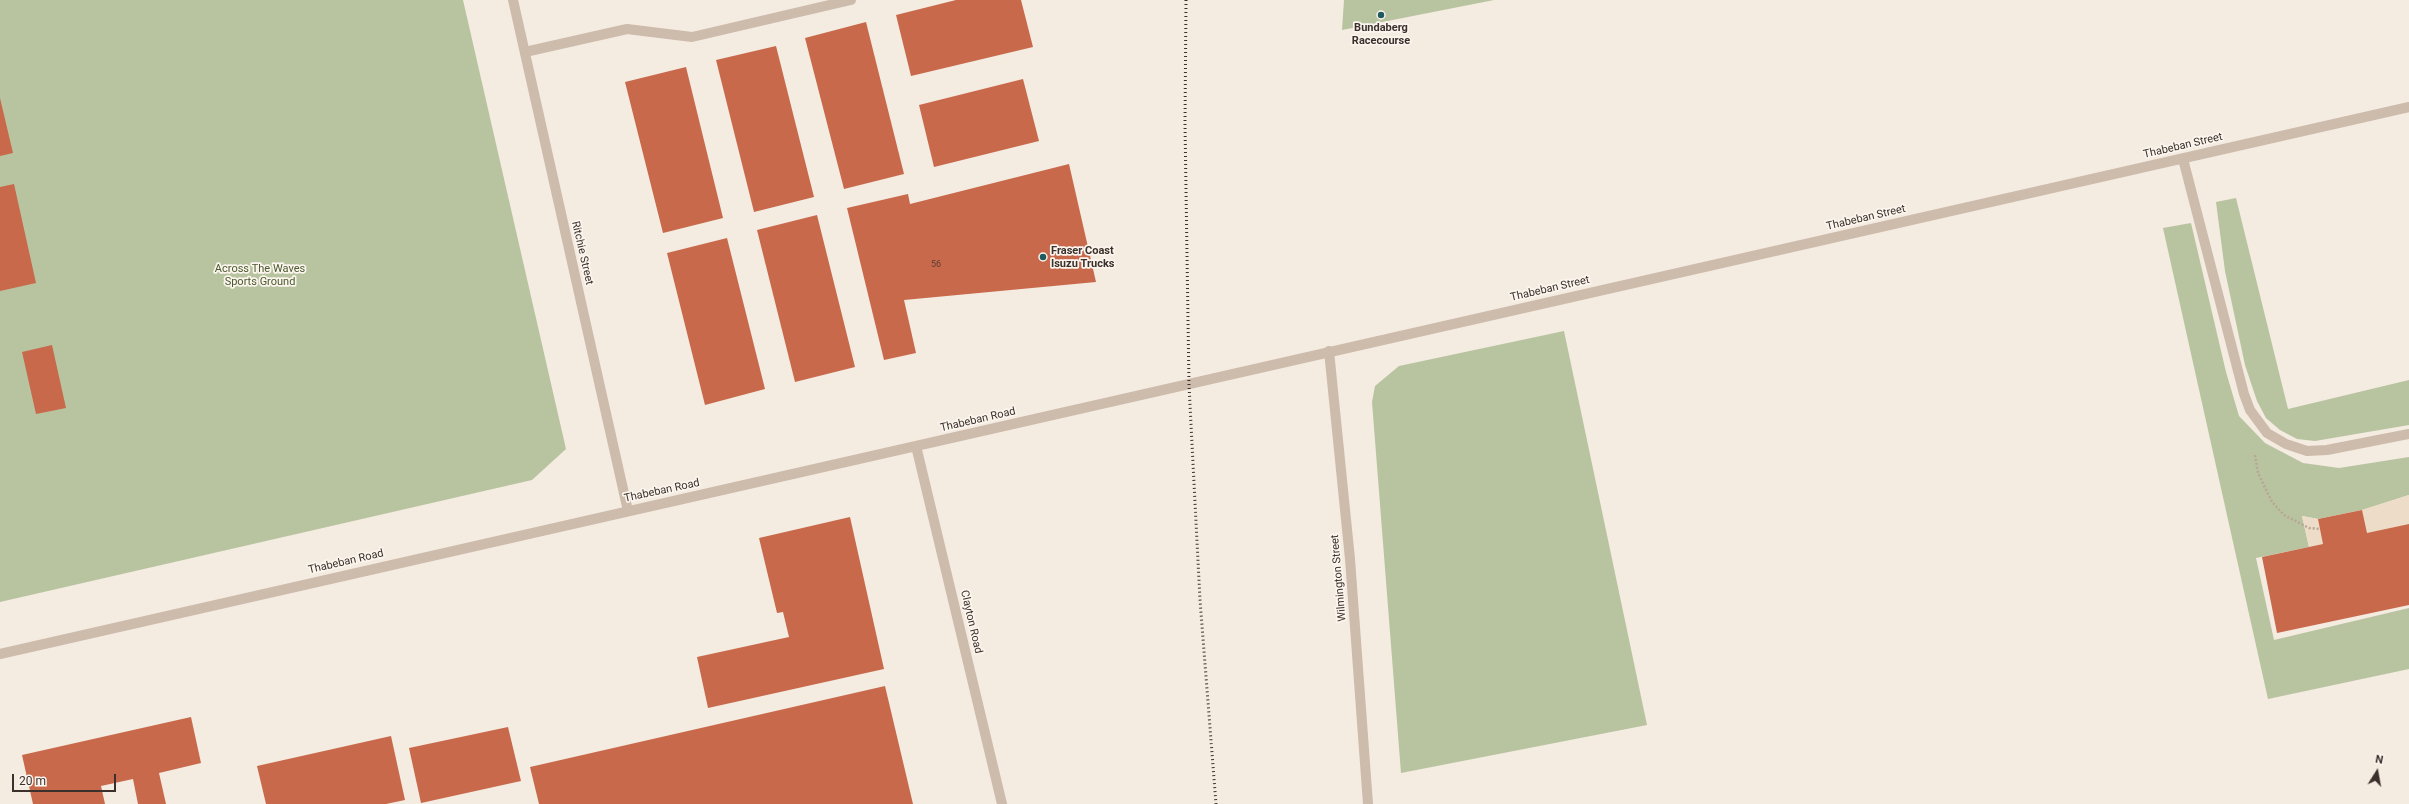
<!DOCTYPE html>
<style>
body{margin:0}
#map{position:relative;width:2409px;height:804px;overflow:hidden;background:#f4ebe1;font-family:Roboto,sans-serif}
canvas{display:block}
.north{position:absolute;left:2357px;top:752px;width:40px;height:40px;-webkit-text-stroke:3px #fbf5ee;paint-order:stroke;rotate:11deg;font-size:11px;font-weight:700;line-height:16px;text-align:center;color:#3b302b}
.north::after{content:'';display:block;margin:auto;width:14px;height:18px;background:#3b302b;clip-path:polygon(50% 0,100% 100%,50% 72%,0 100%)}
.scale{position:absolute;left:12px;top:774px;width:104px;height:18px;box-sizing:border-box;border:2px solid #3b302b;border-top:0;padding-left:5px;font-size:12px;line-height:14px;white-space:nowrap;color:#3b302b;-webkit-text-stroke:3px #fbf5ee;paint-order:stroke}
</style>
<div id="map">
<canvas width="2409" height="804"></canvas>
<div class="north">N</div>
<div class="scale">20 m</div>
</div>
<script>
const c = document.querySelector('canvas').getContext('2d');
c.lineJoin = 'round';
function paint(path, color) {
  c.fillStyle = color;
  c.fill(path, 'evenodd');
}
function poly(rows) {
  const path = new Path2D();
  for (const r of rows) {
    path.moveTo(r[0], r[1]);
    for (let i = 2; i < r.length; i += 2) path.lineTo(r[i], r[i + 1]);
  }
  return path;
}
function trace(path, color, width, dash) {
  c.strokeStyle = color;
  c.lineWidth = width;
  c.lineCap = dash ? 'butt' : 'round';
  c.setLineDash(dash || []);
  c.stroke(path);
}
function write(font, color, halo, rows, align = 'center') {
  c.font = font + ' Roboto,sans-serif';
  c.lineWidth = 3.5;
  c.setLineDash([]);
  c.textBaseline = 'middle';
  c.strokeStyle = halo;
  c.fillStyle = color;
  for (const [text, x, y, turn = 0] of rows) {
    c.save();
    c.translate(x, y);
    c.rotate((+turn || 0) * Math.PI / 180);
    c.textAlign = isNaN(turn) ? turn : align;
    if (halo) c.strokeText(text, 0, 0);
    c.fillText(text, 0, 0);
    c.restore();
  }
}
const green = poly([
 [0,0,463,0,566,449,532,480,0,602],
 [1344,0,1494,0,1342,30],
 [2236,198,2288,409,2409,380,2409,425,2315,441,2297,439,2280,430,2266,418,2257,401,2245,365,2225,271,2216,202],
 [2191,223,2226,372,2239,416,2265,443,2303,463,2339,468,2409,457,2409,495,2362,510,2318,519,2302,516,2309,547,2256,558,2274,640,2409,608,2409,669,2268,699,2163,228],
 [1564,331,1647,725,1401,773,1372,402,1375,386,1399,366]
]);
const plaza = poly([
 [2409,495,2409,524,2309,547,2302,516,2318,519,2362,510]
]);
const building = poly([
 [956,0,1021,0,1033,47,911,76,896,15],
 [866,22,904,174,844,189,805,38],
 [776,46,814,197,754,212,716,60],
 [686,67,723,218,663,233,625,82],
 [1023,79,1039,141,934,167,919,105],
 [0,98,13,153,0,156],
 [1069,164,1096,282,904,300,916,353,884,360,847,208,908,194,910,204],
 [14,184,36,283,0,291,0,187],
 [817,215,855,367,795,382,757,230],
 [727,238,765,389,705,405,667,253],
 [52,345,66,408,36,414,22,352],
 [2362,510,2367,533,2409,524,2409,605,2277,633,2262,557,2323,544,2318,519],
 [850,517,884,669,708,708,697,657,789,637,783,612,777,613,759,538],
 [885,686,913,804,539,804,530,767],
 [191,717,201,763,159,773,166,804,138,804,133,779,101,786,105,804,33,804,22,755],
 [508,727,521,781,421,803,409,748],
 [391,736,405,800,386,804,266,804,257,766]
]);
const path = poly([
 [2255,455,2258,473,2272,502,2284,515,2309,528,2320,529]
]);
const service = poly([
 [525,52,627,29,692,37,851,0],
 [2183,159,2244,394,2250,410,2267,433,2286,444,2307,451,2327,450,2409,434]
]);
const minor = poly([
 [513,0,628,511],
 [1329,351,1350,559,1368,804]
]);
const tertiary = poly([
 [916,446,1002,804],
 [0,654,2409,107]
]);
const rail = poly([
 [1186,0,1185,124,1189,385,1200,600,1216,804]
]);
const markers = [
 [1381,15,4,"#1f5a5e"],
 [1043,257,4,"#1f5a5e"]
];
const numberNames = [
 ["56",936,265]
];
const poiNames = [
 ["Bundaberg",1381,28],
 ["Racecourse",1381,41],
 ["Fraser Coast",1051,251,"left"],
 ["Isuzu Trucks",1051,264,"left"]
];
const streetNames = [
 ["Thabeban Street",2183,146,-13],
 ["Thabeban Street",1866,218,-13],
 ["Ritchie Street",582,253,77],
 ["Thabeban Street",1550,289,-13],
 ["Thabeban Road",978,420,-13],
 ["Thabeban Road",662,491,-12],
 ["Thabeban Road",346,562,-13],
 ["Wilmington Street",1339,578,-95],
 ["Clayton Road",971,622,77]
];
const parkNames = [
 ["Across The Waves",260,269],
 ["Sports Ground",260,282]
];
paint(green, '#b8c4a0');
paint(plaza, '#ecdcc8');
paint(building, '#c8694b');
trace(path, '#b9a596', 2.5, [2, 2]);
trace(service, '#cdbbac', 10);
trace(minor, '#cdbbac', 10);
trace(tertiary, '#cdbbac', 10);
trace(rail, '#3b302b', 3, [1, 3]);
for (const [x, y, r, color] of markers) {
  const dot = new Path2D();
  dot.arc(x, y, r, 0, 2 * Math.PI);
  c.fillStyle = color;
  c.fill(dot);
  trace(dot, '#fbf5ee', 1.5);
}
write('9px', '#5e3e33', null, numberNames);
write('bold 11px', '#3b302b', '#fbf5ee', poiNames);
write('11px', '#3b302b', '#fbf5ee', streetNames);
write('11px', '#4a5a2e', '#fbf5ee', parkNames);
</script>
